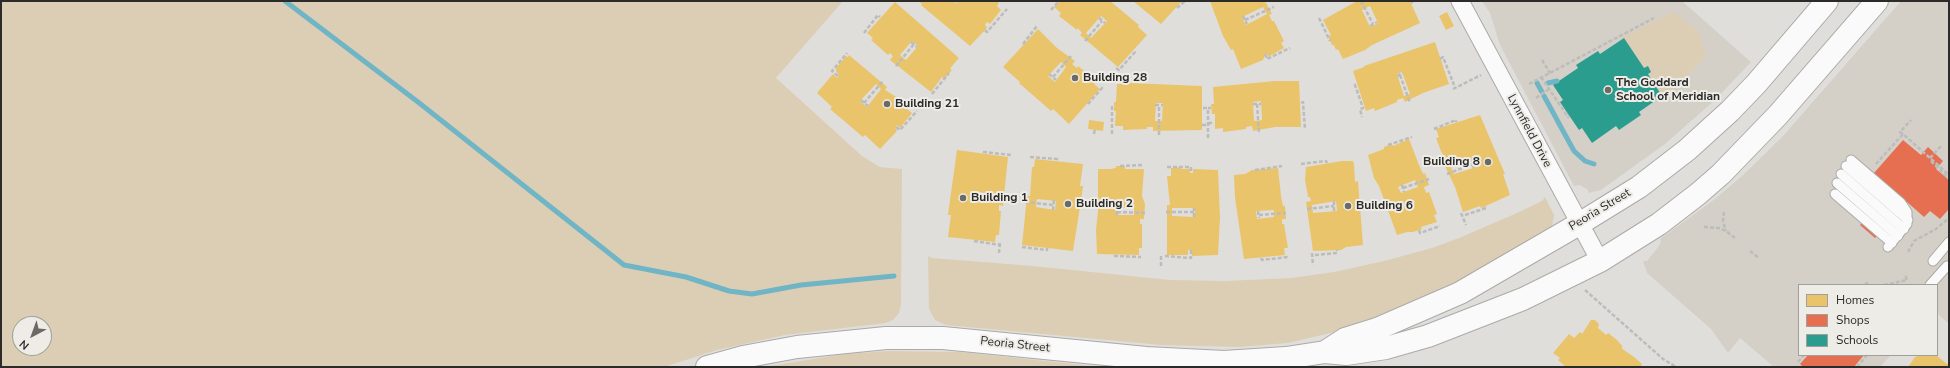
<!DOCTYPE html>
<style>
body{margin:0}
#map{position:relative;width:1950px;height:368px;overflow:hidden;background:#e0dedb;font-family:"Nunito Sans",sans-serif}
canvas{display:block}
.frame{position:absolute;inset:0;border:2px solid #2c2b29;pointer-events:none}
.legend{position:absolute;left:1798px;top:284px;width:140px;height:72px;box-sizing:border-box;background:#eeece7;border:1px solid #a09f9b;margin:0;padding:5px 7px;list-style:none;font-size:12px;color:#2c2b29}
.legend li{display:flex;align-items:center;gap:8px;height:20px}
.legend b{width:20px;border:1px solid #a09f9b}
.north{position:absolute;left:12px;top:316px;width:40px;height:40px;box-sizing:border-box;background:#eeece7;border:1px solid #a09f9b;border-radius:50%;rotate:221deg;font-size:11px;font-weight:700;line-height:16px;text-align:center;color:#2c2b29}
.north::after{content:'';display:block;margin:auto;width:14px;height:18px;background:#6b6a67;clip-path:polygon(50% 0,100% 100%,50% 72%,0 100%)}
</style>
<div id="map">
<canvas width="1950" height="368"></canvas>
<div class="frame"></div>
<ul class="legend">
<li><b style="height:11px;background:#e9c46a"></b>Homes</li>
<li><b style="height:11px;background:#e76f51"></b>Shops</li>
<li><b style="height:11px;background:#2a9d8f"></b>Schools</li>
</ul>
<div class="north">N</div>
</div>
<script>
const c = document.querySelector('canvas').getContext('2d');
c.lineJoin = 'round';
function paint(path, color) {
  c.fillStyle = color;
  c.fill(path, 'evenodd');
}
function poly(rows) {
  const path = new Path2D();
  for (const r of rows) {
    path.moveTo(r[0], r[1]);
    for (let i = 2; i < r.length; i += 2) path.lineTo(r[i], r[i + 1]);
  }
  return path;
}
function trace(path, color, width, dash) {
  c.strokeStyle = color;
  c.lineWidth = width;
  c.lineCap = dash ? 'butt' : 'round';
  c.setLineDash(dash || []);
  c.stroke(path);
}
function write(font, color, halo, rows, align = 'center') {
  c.font = font + ' "Nunito Sans",sans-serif';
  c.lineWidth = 4;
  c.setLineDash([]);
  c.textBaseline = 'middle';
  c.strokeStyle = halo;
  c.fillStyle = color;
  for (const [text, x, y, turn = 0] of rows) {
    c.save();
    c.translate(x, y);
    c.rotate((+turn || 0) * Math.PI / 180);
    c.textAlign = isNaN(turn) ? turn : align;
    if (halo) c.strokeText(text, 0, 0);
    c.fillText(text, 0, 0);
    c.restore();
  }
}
const built = poly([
 [1482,1,1682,1,1751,62,1715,100,1665,144,1601,190,1588,193,1588,190,1580,185,1574,186,1500,45,1490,13],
 [1901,1,1949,1,1949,324,1937,313,1937,285,1799,285,1799,355,1891,355,1880,367,1774,367,1740,338,1728,353,1711,329,1647,273,1643,261,1647,261,1659,246,1661,242,1660,239,1715,199,1742,176,1783,136]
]);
const green = poly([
 [1,1,843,1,776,78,862,156,880,167,902,169,901,304,899,313,893,320,886,323,785,335,717,350,664,367,1,367],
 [20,324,44,324,44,348,20,348],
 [1673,12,1698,30,1706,56,1666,100,1661,96,1662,95,1648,74,1651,71,1648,66,1644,68,1623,37],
 [1545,197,1554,215,1552,226,1548,230,1467,278,1417,303,1356,327,1288,343,1239,347,1161,345,946,325,935,320,929,309,928,256,932,258,1033,266,1170,280,1225,281,1291,278,1334,272,1384,261,1432,248,1459,238,1517,213,1542,201],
 [889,351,960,352,1102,367,764,367,844,354]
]);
const homes = poly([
 [919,1,954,1,957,4,959,1,996,1,999,3,997,6,1001,10,990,24,987,22,985,25,987,27,985,30,970,46,934,16,921,5,922,4],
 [1060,1,1110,1,1139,25,1138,27,1147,35,1118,67,1080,35,1082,33,1078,28,1077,30,1059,16,1061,13,1054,7],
 [1101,16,1107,21,1091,38,1086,33],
 [1133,1,1182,1,1161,24],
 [1210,1,1265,1,1272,14,1269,15,1272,21,1274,21,1284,41,1281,43,1284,48,1268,57,1267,54,1265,54,1263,60,1241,69,1233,49,1231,50,1223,36],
 [1263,7,1267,14,1246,25,1242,17],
 [1357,1,1410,1,1420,23,1372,45,1365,50,1343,59,1338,49,1336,50,1334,45,1332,45,1328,36,1331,35,1323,20],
 [1370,6,1378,23,1370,27,1362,10],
 [895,2,959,58,952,66,950,69,952,70,944,79,942,77,931,92,890,60,893,56,890,53,888,55,871,40,873,38,867,33],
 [912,41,918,46,906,60,900,55],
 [1447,12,1454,26,1446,30,1439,16],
 [1038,29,1057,48,1075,61,1072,64,1077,68,1078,66,1097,81,1094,84,1100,89,1069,124,1053,109,1051,111,1019,83,1020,82,1003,67],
 [1061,62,1066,67,1055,82,1048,76],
 [1435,42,1449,84,1423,93,1405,102,1403,98,1397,100,1397,102,1375,111,1374,108,1366,111,1353,71,1364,67,1364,66],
 [1402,72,1410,94,1404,96,1397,74],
 [849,55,887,87,885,90,898,98,908,107,907,109,912,113,900,128,897,125,895,128,897,130,896,132,880,149,865,135,863,137,830,109,832,107,817,93,833,74,837,78,839,75,836,71,836,68,846,56,848,57],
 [876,84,881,89,867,107,860,101],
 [1275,81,1299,81,1301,127,1275,127,1253,131,1252,126,1246,127,1246,129,1223,132,1223,128,1215,129,1215,114,1212,114,1211,104,1214,104,1213,87],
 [1261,101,1262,120,1254,121,1253,102],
 [1129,83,1202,86,1202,130,1153,131,1153,127,1147,127,1147,129,1123,130,1123,126,1115,126,1116,111,1114,111,1114,102,1116,102,1117,84,1129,84],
 [1156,103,1163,103,1162,121,1155,121],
 [1480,115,1505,174,1503,174,1510,195,1481,208,1480,206,1463,212,1455,187,1445,166,1449,165,1441,151,1436,138,1439,137,1436,129],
 [1474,159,1477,167,1454,174,1451,167],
 [1089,120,1104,122,1103,131,1088,129],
 [1409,139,1419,165,1423,174,1425,173,1429,185,1424,187,1426,193,1429,192,1437,214,1434,215,1437,222,1421,227,1422,229,1413,232,1407,232,1397,235,1379,186,1374,178,1368,155,1384,149,1384,147,1392,144,1393,146],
 [1415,180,1418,187,1401,193,1398,187],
 [957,150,1008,157,1003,206,999,205,999,211,1001,211,999,235,996,235,995,242,948,237,951,215,948,215,950,200],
 [975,191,994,195,993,202,975,200],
 [1035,159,1083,164,1080,186,1083,186,1081,201,1073,251,1022,245,1027,196,1030,196,1032,167,1034,167],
 [1037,199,1056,201,1055,210,1036,207],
 [1342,161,1353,161,1354,164,1355,182,1358,181,1363,245,1346,247,1341,250,1313,251,1306,202,1311,201,1310,197,1308,197,1305,180,1306,167],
 [1336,201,1337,211,1313,213,1312,205],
 [1116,166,1125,166,1125,169,1144,169,1142,196,1145,204,1144,219,1140,219,1140,224,1142,224,1142,248,1139,248,1139,255,1097,254,1096,230,1098,211,1098,169,1110,169,1116,168],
 [1116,208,1134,208,1134,215,1116,215],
 [1181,167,1181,169,1190,169,1190,173,1193,173,1193,169,1218,170,1220,217,1218,255,1192,256,1191,250,1188,250,1188,255,1167,255,1167,205,1170,205,1167,176,1171,176,1171,168],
 [1172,208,1195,208,1195,217,1172,216],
 [1278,168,1281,196,1283,206,1285,206,1286,219,1282,219,1282,224,1284,224,1288,248,1284,248,1285,255,1244,259,1235,198,1234,175,1245,174,1252,170],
 [1274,210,1274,217,1257,219,1256,211],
 [1591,320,1595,320,1599,324,1598,328,1606,335,1608,333,1617,340,1623,347,1621,348,1634,357,1642,364,1641,365,1643,367,1566,367,1558,360,1560,358,1553,353,1569,334,1574,338,1580,332,1582,334],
 [1920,355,1937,356,1947,364,1949,362,1949,367,1908,367,1915,357]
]);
const shops = poly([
 [1903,140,1921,155,1928,147,1943,161,1936,169,1949,180,1949,209,1940,219,1930,211,1924,217,1907,202,1875,238,1860,225,1892,189,1874,173],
 [1808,355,1864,355,1854,367,1803,367,1800,364]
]);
const schools = poly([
 [1624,38,1644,68,1648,66,1651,72,1648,74,1662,96,1639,112,1641,115,1619,130,1616,126,1592,143,1582,128,1579,130,1560,102,1563,100,1553,85,1578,68,1576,65,1598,51,1600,54]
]);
const stream = poly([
 [285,1,418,102,624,265,686,277,729,291,752,294,801,285,894,276],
 [1537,83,1542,92],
 [1548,83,1557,81],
 [1544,96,1574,151,1585,161,1594,164]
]);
const path = poly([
 [956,1,958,2],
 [1361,1,1373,24],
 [1411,3,1413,1],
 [1177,8,1185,1],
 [1051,10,1059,1],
 [1243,16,1247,24],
 [1099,18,1105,23],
 [1319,18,1330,41],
 [1245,20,1274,7],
 [1370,26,1377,22],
 [985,30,987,32,1007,9],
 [864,33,878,15,880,17],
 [1085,41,1102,21],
 [911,42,917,47],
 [1023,44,1037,26],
 [1265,54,1267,59,1290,48],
 [1440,59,1443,57,1454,85],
 [1542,60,1550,73],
 [896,66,914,44],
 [1116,68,1119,70,1135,52,1134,50],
 [1049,74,1056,80],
 [1400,75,1410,103],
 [838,76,832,71,847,53],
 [1397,76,1403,73],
 [1053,77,1071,56],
 [1541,77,1568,117,1569,116],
 [1529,84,1654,18],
 [1356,85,1355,85,1363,108,1360,109,1362,117],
 [1453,89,1481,75],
 [932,94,949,73],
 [1536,98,1549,89],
 [861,100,868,106],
 [864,103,883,81],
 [1301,103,1303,102,1305,129],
 [1088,104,1102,88,1100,86],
 [1253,104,1261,104],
 [1257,104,1259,134],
 [1155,105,1163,105],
 [1203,108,1208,108],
 [1208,123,1214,123],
 [1202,125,1208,125],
 [896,127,900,130,917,111],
 [1434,129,1456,120,1456,122],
 [1094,134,1095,128],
 [1112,134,1112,107,1114,107],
 [1903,134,1900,132,1911,120],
 [1159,135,1159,105],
 [1208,138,1208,108,1211,108],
 [1388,145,1412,137],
 [984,153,984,152,1011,155],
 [1030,157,1057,159,1056,161],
 [1930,158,1942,145],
 [1471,159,1474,168],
 [1931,161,1949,179],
 [1301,164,1326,161,1327,163],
 [1876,164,1903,134,1949,175],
 [1120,166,1142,165],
 [1167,167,1191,167,1191,173],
 [1255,170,1282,166],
 [1447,174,1473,164],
 [1402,185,1404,192],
 [1403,188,1429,179],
 [977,196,1006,199],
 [976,201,977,192],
 [1334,201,1334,211],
 [1025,202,1053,205],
 [1307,209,1334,206],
 [1053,210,1054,200],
 [1258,211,1259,218],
 [1117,212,1146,213],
 [1166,212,1194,212],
 [1724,212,1723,221,1726,231],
 [1461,213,1466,225],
 [1117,215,1117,208],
 [1259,215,1286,213],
 [1465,215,1486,208,1486,206],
 [1194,217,1194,208],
 [1704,227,1719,228,1726,231,1735,238],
 [1419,230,1420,233,1440,226],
 [974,241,1000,245],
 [1022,247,1047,250,1047,248],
 [1750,251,1759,258],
 [1908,252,1914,241,1936,229,1949,218],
 [999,253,1000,243],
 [1312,253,1313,265],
 [1115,255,1115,256,1141,257],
 [1315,255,1337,253,1337,250],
 [1165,256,1191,258,1191,250],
 [1261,258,1262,260,1288,257],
 [1161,266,1161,255],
 [1865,285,1867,283,1870,285],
 [1884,285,1907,280,1905,274],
 [1585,290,1663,359,1676,367],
 [1798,362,1804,355],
 [1857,367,1867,355]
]);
const service = poly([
 [1851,160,1901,203,1907,212,1907,224,1888,247],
 [1846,166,1908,220],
 [1841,174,1904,229],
 [1837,183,1898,236],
 [1835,194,1892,243],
 [1933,261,1949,242],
 [1930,285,1947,266]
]);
const minor = poly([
 [1460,1,1600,261]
]);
const secondary = poly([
 [1325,352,1345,339,1377,329,1460,293,1579,224,1639,187,1687,150,1730,111,1756,84,1827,1],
 [707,367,743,357,797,347,886,338,943,338,1146,358,1224,362,1286,358,1325,352,1346,354,1386,348,1428,336,1523,299,1600,261,1659,224,1698,194,1721,174,1778,115,1877,1]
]);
const markers = [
 [1075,78,4,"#6b6a67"],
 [1608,90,4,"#6b6a67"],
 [887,104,4,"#6b6a67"],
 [1488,162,4,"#6b6a67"],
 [963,198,4,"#6b6a67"],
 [1068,204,4,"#6b6a67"],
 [1348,206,4,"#6b6a67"]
];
const poiNames = [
 ["Building 28",1083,78],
 ["The Goddard",1616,83],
 ["School of Meridian",1616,97],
 ["Building 21",895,104],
 ["Building 8",1480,162,"right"],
 ["Building 1",971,198],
 ["Building 2",1076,204],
 ["Building 6",1356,206]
];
const streetNames = [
 ["Lynnfield Drive",1529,131,62],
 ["Peoria Street",1600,210,-31],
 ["Peoria Street",1015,345,6]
];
paint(built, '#d4d0c8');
paint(green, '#dcceb5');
paint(homes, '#e9c46a');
paint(shops, '#e76f51');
paint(schools, '#2a9d8f');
trace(stream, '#6fb5c5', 5);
trace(service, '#abaaa8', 11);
trace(minor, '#abaaa8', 19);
trace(secondary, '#abaaa8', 24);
trace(path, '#bcbcbb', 2.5, [4, 2]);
trace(service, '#fafafa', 9);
trace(minor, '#fafafa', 17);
trace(secondary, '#fafafa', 22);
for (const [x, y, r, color] of markers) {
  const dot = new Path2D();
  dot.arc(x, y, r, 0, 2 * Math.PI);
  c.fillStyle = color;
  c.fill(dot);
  trace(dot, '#eeece7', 1.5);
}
write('bold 12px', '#2c2b29', '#eeece7', poiNames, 'left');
write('12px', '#2c2b29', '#eeece7', streetNames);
</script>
